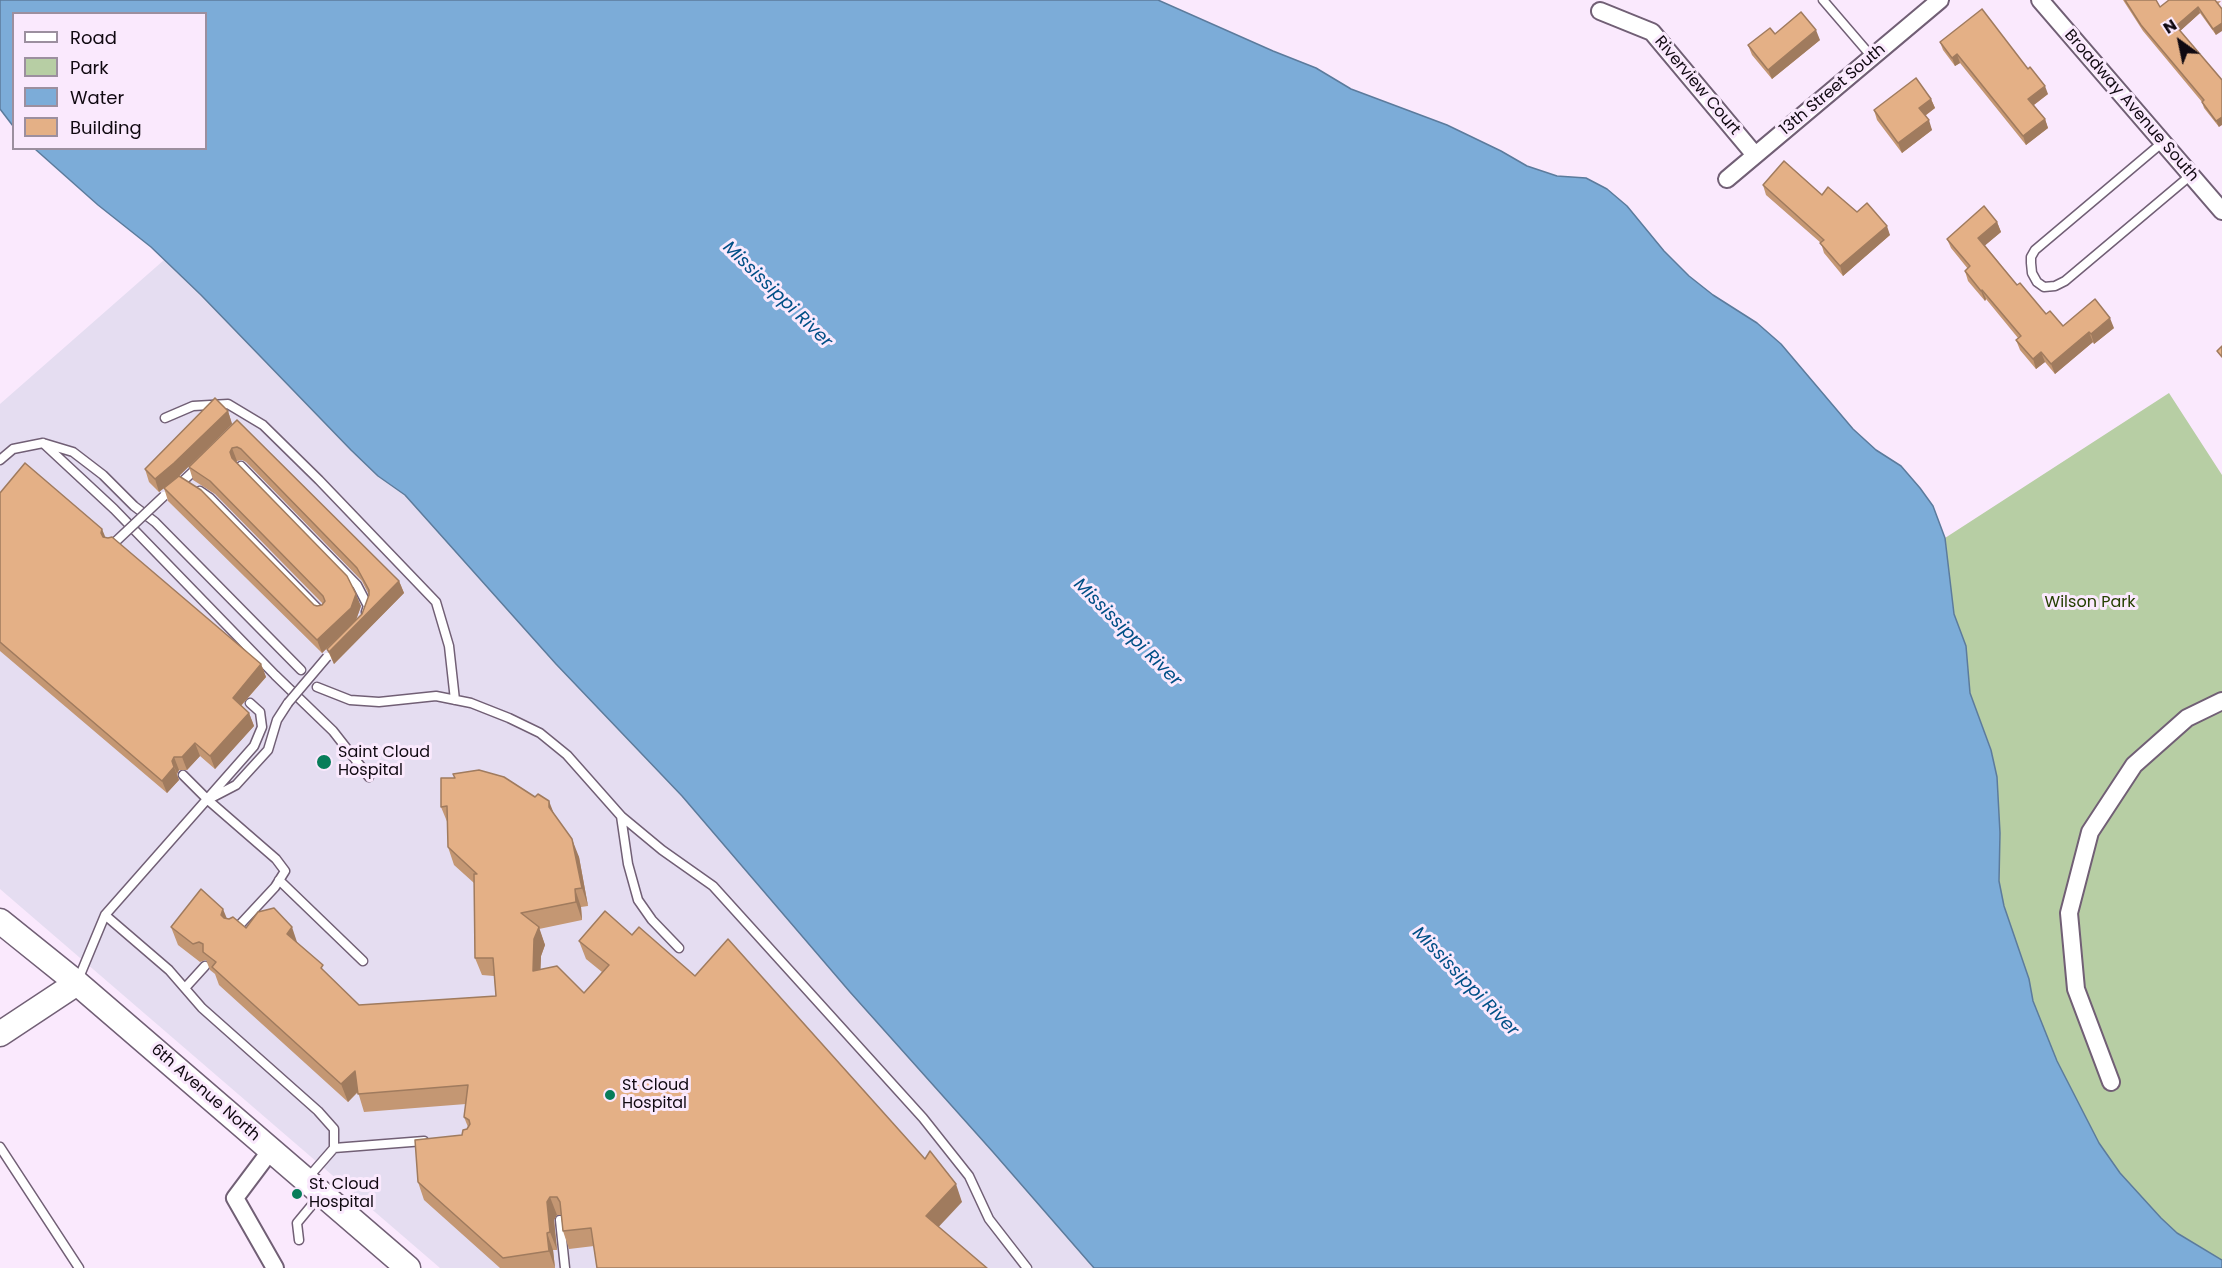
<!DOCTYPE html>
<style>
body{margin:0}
#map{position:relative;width:2222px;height:1268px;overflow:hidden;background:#fae9fd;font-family:Poppins,sans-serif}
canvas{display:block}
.legend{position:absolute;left:12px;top:12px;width:195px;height:138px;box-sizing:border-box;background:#fae9fd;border:2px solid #9c8f9f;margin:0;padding:8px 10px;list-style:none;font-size:18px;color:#100911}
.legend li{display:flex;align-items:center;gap:12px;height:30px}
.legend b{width:30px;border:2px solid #9c8f9f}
.north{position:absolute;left:2150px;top:12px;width:60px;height:60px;-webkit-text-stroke:4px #fae9fd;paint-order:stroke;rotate:327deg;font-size:16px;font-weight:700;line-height:24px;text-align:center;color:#100911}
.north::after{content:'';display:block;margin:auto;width:21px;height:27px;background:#100911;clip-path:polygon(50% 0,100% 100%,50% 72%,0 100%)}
</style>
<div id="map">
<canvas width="2222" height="1268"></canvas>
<ul class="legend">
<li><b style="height:8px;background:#fff"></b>Road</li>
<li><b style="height:16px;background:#b7cea4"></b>Park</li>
<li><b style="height:16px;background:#7cacd8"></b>Water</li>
<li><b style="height:16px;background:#e4b086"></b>Building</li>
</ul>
<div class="north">N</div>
</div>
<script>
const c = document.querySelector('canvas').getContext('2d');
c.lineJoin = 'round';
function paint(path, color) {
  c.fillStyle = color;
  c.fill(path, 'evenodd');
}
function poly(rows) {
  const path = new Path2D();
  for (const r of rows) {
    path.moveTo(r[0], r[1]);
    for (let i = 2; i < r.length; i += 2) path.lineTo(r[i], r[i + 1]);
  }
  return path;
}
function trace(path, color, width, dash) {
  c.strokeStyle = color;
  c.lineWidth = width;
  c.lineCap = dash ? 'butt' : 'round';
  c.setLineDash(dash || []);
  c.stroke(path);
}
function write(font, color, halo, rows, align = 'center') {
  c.font = font + ' Poppins,sans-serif';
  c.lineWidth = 6;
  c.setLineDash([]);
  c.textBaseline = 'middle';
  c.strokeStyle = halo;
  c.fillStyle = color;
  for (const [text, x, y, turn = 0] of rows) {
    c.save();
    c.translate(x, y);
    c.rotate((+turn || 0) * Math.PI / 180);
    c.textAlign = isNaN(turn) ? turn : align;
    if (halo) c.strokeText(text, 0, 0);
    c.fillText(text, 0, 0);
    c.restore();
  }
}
const medical = poly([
 [164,260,201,295,351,450,378,476,405,495,556,664,682,796,850,992,993,1152,1094,1268,440,1268,0,889,0,404]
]);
const green = poly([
 [2169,393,2222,475,2222,1260,2177,1233,2161,1218,2120,1173,2099,1143,2057,1061,2033,1001,2029,979,2004,906,1999,881,2000,833,1997,777,1991,749,1970,693,1966,646,1954,614,1945,538]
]);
const water = poly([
 [0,0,1158,0,1273,51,1316,68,1351,89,1447,125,1501,151,1527,166,1557,176,1586,178,1607,189,1627,206,1664,251,1689,276,1713,295,1757,323,1781,344,1853,429,1876,450,1901,466,1920,488,1933,506,1945,538,1954,614,1966,646,1970,693,1991,750,1997,777,2000,833,1999,881,2004,906,2029,979,2033,1001,2057,1061,2099,1143,2120,1173,2161,1218,2177,1233,2222,1260,2222,1268,1094,1268,993,1152,850,992,682,796,556,664,405,495,378,476,351,450,201,295,151,247,98,205,35,149,206,148,206,14,14,14,13,126,0,109,0,0]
]);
const lane = poly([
 [1823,0,1872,57],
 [2163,142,2035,250,2031,257,2031,263,2032,273,2037,282,2044,287,2055,286,2065,281,2191,175],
 [165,418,193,406,228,404,263,425,319,480,436,602,449,646,455,700],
 [43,443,114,509,275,675,333,731,369,777],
 [0,460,13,449,43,443,73,452,103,475,134,506,155,522,301,670],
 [241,466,357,585,368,606,366,612],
 [183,481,198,467],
 [200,491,210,498,322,613],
 [317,687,350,700,379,702,436,696,471,703,509,718,540,733,567,755,621,816,628,864,638,900,652,920,679,948],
 [183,775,208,800,276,859,285,871,275,887,235,930],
 [211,798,236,785,268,750,277,720,288,703],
 [621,816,662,850,713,886,923,1118,969,1176,989,1219,1027,1268],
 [279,880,363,961],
 [105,915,169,970,202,1008,318,1111,334,1129,334,1148],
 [78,980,105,915,254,746,262,727,260,712,250,703],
 [185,988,205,966],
 [0,1147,79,1268],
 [307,1179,334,1148,424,1141],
 [560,1220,565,1268],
 [299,1240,297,1223,321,1194]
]);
const street = poly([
 [2040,0,2222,211],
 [1600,11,1652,32,1755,155],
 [1727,179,1940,0],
 [2111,1082,2076,989,2069,913,2090,832,2134,765,2187,718,2222,701],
 [271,1150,235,1198,275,1268]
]);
const secondary = poly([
 [0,921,77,983,408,1268],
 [0,1034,77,983]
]);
const laneBridge = poly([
 [112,545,164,496],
 [288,703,327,657]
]);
const wall = poly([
 [2123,0,2156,0,2160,7,2221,1,2218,4,2216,35,2200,13,2180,31,2222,80,2219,127,2204,108,2202,102,2143,31],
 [1775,34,1820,40,1772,79,1752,55,1748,45],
 [1940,42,2048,94,2034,105,2045,119,2048,128,2026,145,1960,63,1955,66,1943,50],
 [1931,99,1935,108,1925,116,1932,130,1902,153,1877,120,1874,110],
 [1763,185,1822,195,1857,212,1890,235,1843,276,1824,253,1821,243,1766,195],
 [1997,222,2001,232,1985,245,2017,285,2046,314,2063,326,2114,328,2094,344,2093,342,2055,374,2045,362,2036,369,2020,350,2016,340,2018,338,1986,299,1985,301,1968,281,1965,271,1968,269,1951,248,1947,239],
 [228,411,232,424,179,476,314,605,317,606,322,605,323,604,215,494,193,480,189,467,237,420,399,581,404,593,334,664,327,649,351,625,322,653,168,501,164,488,159,492,149,482,145,469],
 [242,460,246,462,362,581,369,595,362,614,356,620,361,606,236,462,237,461],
 [0,493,106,538,261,664,266,677,241,706,249,713,254,726,215,769,200,756,187,770,179,770,177,774,179,780,167,793,0,651],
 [441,778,555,815,579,857,588,906,581,907,582,920,539,929,545,945,541,956,540,969,584,993,602,972,586,959,579,941,632,935,962,1202,569,1249,563,1231,561,1215,557,1215,554,1220,557,1250,553,1250,555,1268,500,1268,424,1200,418,1182,467,1129,468,1127,464,1117,466,1104,364,1112,358,1092,348,1102,219,985,215,974,210,970,206,960,200,962,178,945,171,927,227,919,246,928,298,944,325,972,359,1005,496,996,494,976,482,975,475,958,474,883,454,865,448,847,448,824,441,807]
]);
const shadedWall = poly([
 [2198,7,2200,13,2179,32,2176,26],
 [2222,23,2222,31,2216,35,2213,29],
 [1816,30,1820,40,1772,79,1768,70],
 [1957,54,1960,63,1955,66,1952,58],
 [2045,86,2048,94,2031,107,2028,99],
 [1931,99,1935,108,1923,117,1919,108],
 [2222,117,2222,125,2219,127,2216,121],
 [2045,119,2048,128,2026,145,2023,136],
 [1929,120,1932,130,1902,153,1898,143],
 [1997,222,2001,232,1982,248,1978,238],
 [1887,226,1890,235,1843,276,1840,266],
 [1982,290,1986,299,1985,301,1981,291],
 [2110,318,2114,328,2094,344,2091,334],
 [2089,332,2093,342,2055,374,2051,364],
 [2041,352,2045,362,2036,369,2033,359],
 [228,411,232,424,179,476,159,492,155,479],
 [232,448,237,461,235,465,230,452],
 [102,529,107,541,106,546,101,533],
 [399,581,404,593,334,664,329,652],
 [356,594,361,606,356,620,322,653,317,640],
 [261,664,266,677,237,710,233,698],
 [249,713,254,726,215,769,210,756],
 [195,743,200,756,187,770,182,757],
 [174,757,179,770,177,774,172,761],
 [174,767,179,780,167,793,162,781],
 [549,801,556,819,549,807],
 [572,839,579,857,588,906,582,888],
 [575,889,581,907,582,920,576,902],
 [223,909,230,926,221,915],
 [292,927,298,945,287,934],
 [539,927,545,945,541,956,540,989,533,971,534,939],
 [355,1071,361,1088,348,1102,341,1084],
 [956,1184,962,1202,932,1234,926,1216],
 [550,1197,557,1215,554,1220,557,1250,550,1232,547,1202],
 [547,1233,553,1250,555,1268,549,1251]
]);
const building = poly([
 [2125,0,2156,0,2160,7,2169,0,2215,0,2222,9,2222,23,2213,29,2198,7,2176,26,2222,80,2222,117,2216,121,2202,102,2204,100,2141,25,2125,0],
 [1982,9,2028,69,2030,67,2045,86,2028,99,2045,119,2023,136,1957,54,1952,58,1940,42,1982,9],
 [1801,12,1816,30,1768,70,1748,45,1770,28,1775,34,1801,12],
 [1916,78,1931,99,1919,108,1929,120,1898,143,1874,110,1916,78],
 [1784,161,1822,195,1828,187,1857,212,1867,203,1887,226,1840,266,1820,243,1824,240,1763,185,1784,161],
 [1984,206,1997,222,1978,238,2017,285,2020,283,2046,314,2050,311,2063,326,2095,299,2110,318,2091,334,2089,332,2051,364,2041,352,2033,359,2016,340,2021,336,1982,290,1981,291,1965,271,1970,266,1947,239,1984,206],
 [2222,346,2222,357,2217,351,2222,346],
 [215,398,228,411,174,463,155,479,145,469,215,398],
 [237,420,399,581,329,652,327,649,362,614,369,595,369,590,357,568,241,449,237,447,232,448,230,452,232,458,347,576,356,594,351,608,317,640,164,488,179,476,201,490,314,605,317,606,322,605,325,601,323,596,210,481,189,467,237,420],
 [25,463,102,529,101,533,103,537,108,538,112,537,261,664,233,698,249,713,210,756,195,743,182,757,174,757,172,761,174,767,162,781,0,642,0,493,25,463],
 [479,770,504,777,535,797,538,794,549,801,549,807,572,839,582,888,575,889,576,902,521,913,539,927,534,939,533,971,557,966,584,993,609,965,579,941,605,911,632,935,639,927,695,976,728,939,925,1159,930,1151,956,1184,926,1216,987,1268,597,1268,591,1228,563,1231,560,1202,557,1197,550,1197,547,1202,550,1232,547,1233,549,1251,503,1258,418,1182,415,1140,462,1135,463,1130,467,1129,470,1124,469,1120,464,1117,468,1085,358,1094,355,1071,341,1084,212,967,216,962,203,952,203,944,199,942,193,944,171,927,201,889,223,909,221,915,224,918,229,919,233,917,246,928,258,912,274,908,292,927,287,934,323,965,321,968,359,1005,496,996,493,958,475,958,474,874,477,874,448,847,447,806,441,807,441,778,455,778,453,774,479,770]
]);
const markers = [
 [324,762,8,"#077d5a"],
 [610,1095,6,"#077d5a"],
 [297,1194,6,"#077d5a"]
];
const streetNames = [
 ["Riverview Court",1697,86,50],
 ["13th Street South",1833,90,-40],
 ["Broadway Avenue South",2131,106,49],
 ["6th Avenue North",205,1093,41]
];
const parkNames = [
 ["Wilson Park",2090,603]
];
const poiNames = [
 ["Saint Cloud",338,753],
 ["Hospital",338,771],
 ["St Cloud",622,1086],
 ["Hospital",622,1104],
 ["St. Cloud",309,1185],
 ["Hospital",309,1203]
];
const waterNames = [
 ["Mississippi River",777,295,44],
 ["Mississippi River",1127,633,45],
 ["Mississippi River",1465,982,46]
];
paint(medical, '#e5ddf1');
paint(green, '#b7cea4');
paint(water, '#7cacd8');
trace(water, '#5c7b9c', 1.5);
trace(lane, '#715f75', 11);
trace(street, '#715f75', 20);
trace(secondary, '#715f75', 27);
trace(lane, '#fff', 8);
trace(street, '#fff', 16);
trace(secondary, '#fff', 24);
trace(laneBridge, '#715f75', 11, []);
trace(laneBridge, '#fff', 8);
paint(wall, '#c49773');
paint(shadedWall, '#a07b5e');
paint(building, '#e4b086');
trace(building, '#a07b5e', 1.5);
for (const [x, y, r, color] of markers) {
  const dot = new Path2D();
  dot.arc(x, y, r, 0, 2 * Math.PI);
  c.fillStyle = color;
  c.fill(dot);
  trace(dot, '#fae9fd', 2);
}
write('16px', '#100911', '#fae9fd', streetNames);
write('16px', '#253f01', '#fae9fd', parkNames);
write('16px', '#100911', '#fae9fd', poiNames, 'left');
write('italic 18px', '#004f86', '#fae9fd', waterNames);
</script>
